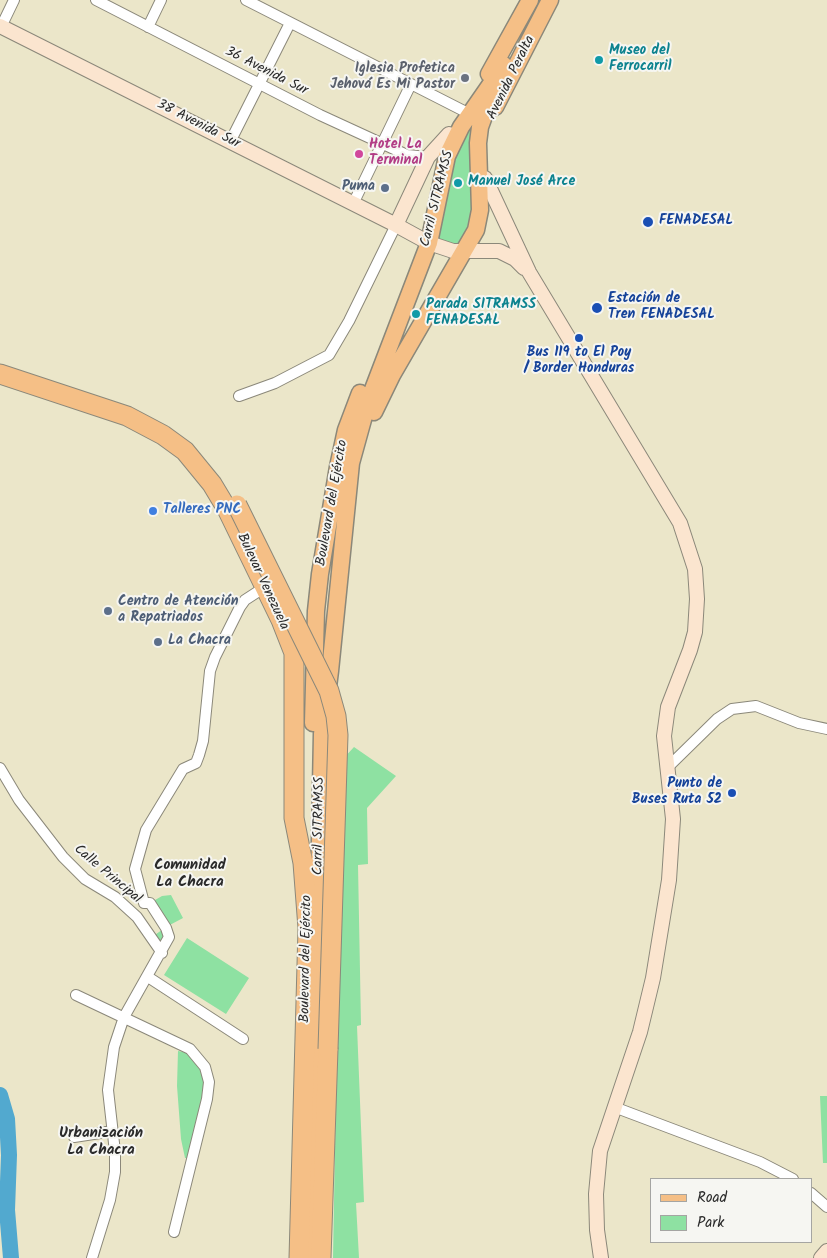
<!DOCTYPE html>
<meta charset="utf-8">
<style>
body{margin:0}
#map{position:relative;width:827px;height:1258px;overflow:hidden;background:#ebe6c9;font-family:Kalam,sans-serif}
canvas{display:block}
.legend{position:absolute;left:650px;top:1178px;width:162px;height:65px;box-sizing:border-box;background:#f6f6f2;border:1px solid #a5a5a2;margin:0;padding:6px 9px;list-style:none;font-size:15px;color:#2b2b2b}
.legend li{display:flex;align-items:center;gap:10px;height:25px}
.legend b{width:25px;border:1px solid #a5a5a2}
</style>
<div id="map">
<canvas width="827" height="1258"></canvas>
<ul class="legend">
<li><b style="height:6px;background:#f5bf86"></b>Road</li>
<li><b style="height:14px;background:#8ee1a2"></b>Park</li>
</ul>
</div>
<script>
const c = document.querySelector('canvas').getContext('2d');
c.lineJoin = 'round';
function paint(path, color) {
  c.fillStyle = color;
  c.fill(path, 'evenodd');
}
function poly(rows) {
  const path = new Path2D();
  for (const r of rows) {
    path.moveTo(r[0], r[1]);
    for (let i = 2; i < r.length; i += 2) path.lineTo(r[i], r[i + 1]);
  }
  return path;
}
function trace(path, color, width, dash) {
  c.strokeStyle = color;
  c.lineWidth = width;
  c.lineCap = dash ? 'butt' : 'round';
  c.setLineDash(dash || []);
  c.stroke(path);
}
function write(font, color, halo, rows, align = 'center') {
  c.font = font + ' Kalam,sans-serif';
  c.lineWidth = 4;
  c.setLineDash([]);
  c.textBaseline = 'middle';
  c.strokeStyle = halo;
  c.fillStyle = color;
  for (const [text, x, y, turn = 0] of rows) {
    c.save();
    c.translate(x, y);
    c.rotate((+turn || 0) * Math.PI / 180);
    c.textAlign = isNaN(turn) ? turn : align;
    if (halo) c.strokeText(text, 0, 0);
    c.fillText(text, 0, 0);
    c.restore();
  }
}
const green = poly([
 [472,115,477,213,460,245,439,242,434,234,440,190],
 [354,747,396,776,367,808,368,864,358,865,361,1025,357,1026,364,1202,356,1203,359,1258,333,1258,342,760],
 [171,895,183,918,166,927,162,953,152,937,166,927,150,903,162,896],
 [187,938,249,978,226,1014,164,975],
 [178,1051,193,1054,209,1082,192,1158,185,1158,181,1139,177,1086],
 [820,1096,827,1096,827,1163,823,1163]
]);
const river = poly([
 [0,1095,7,1119,9,1155,7,1210,11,1258]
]);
const street = poly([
 [96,0,320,115,407,155,428,157],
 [246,0,464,111],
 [1,27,14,0],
 [148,27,161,0],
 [230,142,290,23],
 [353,204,411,84],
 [239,396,275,383,329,355,349,321,396,225],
 [0,768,19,800,63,857,85,879,115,897,137,917,162,953],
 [666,769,717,719,732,709,756,706,799,723,827,729],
 [148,977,243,1039],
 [76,995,190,1049,205,1067,209,1082,207,1099,174,1232],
 [614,1107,760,1162,793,1179],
 [74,1137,113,1131],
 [811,1193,827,1207],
 [92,1258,110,1200,115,1172,115,1152,108,1090,114,1047,124,1017,169,937,166,928,150,903,144,903,135,869,146,830,183,769,196,763,199,755,203,741,210,671,215,657,240,607,245,600,265,587]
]);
const secondary = poly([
 [0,26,396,225,429,243,453,251,499,251,515,259,524,268],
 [485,178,529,272,680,523,695,569,697,599,695,632,690,650,668,707,664,736,673,819,669,880,653,978,640,1032,600,1151,596,1194,597,1230,601,1258],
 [396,225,428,157,449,134],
 [821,1258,827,1251]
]);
const primary = poly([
 [489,74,530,0],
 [495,107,550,0],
 [374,412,392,375,476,230,480,210,478,143,480,127,493,91],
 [313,723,316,611,320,574,338,467,346,430,360,393],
 [312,1258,322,734,330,671,351,463,367,405,429,243,447,156,461,127,504,65]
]);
const highway = poly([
 [0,374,127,416,163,435,185,451,212,484,227,509,281,620,294,653,294,818,303,863,308,928,299,1258],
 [321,1258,328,1049]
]);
const highwayBridge = poly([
 [237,505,329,691,336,716,338,735,328,1049]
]);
const markers = [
 [599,60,5,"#0f9aa8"],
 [465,78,5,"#6b7280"],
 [359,154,5,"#d1479c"],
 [458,183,5,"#0f9aa8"],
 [385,188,5,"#5c6f8a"],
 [648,222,6,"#1a4fb4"],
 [597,308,6,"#1a4fb4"],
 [416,314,5,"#0f9aa8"],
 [579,338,5,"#1a4fb4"],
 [153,511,5,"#3f7fe0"],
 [108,611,5,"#5c6f8a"],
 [158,642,5,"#5c6f8a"],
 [732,793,5,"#1a4fb4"]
];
const cultureNames = [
 ["Museo del",609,52],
 ["Ferrocarril",609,68],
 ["Manuel José Arce",468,183],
 ["Parada SITRAMSS",426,306],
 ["FENADESAL",426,322]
];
const worshipNames = [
 ["Iglesia Profetica",455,70],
 ["Jehová Es Mi Pastor",455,86]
];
const streetNames = [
 ["36 Avenida Sur",266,72,27],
 ["Avenida Peralta",512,78,-64],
 ["38 Avenida Sur",198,125,27],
 ["Carril SITRAMSS",438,199,-76],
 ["Boulevard del Ejército",333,503,-80],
 ["Bulevar Venezuela",262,582,65],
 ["Carril SITRAMSS",320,826,-89],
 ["Calle Principal",107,875,40],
 ["Boulevard del Ejército",307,959,-89]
];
const hotelNames = [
 ["Hotel La",369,146],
 ["Terminal",369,162]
];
const serviceNames = [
 ["Puma",375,188,"right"],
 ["Centro de Atención",118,603],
 ["a Repatriados",118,619],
 ["La Chacra",168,642]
];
const transitNames = [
 ["FENADESAL",659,222],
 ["Estación de",608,300],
 ["Tren FENADESAL",608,316],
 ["Bus 119 to El Poy",579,354,"center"],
 ["/ Border Honduras",579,370,"center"],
 ["Punto de",722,785,"right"],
 ["Buses Ruta 52",722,801,"right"]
];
const shopNames = [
 ["Talleres PNC",163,511]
];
const neighbourhoodNames = [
 ["Comunidad",190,866],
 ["La Chacra",190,883],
 ["Urbanización",101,1134],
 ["La Chacra",101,1151]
];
paint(green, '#8ee1a2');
trace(river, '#52a9cf', 16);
trace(street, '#8b887a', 12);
trace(secondary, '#8b887a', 16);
trace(primary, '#8b887a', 19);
trace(highway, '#8b887a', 21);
trace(street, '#fff', 10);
trace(secondary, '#fbe5cf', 14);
trace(primary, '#f5bf86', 16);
trace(highway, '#f5bf86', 19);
trace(highwayBridge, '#8b887a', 21, []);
trace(highwayBridge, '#f5bf86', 19);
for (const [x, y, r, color] of markers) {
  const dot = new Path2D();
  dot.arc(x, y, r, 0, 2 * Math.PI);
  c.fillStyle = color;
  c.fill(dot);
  trace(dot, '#f6f6f2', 2);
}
write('bold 14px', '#0d838f', '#f6f6f2', cultureNames, 'left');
write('bold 14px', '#5b616d', '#f6f6f2', worshipNames, 'right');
write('14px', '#2b2b2b', '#f6f6f2', streetNames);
write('bold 14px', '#b23c85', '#f6f6f2', hotelNames, 'left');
write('bold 14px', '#4e5e75', '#f6f6f2', serviceNames, 'left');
write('bold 14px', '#164399', '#f6f6f2', transitNames, 'left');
write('bold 14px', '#366cbe', '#f6f6f2', shopNames, 'left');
write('bold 15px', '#2b2b2b', '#f6f6f2', neighbourhoodNames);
</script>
